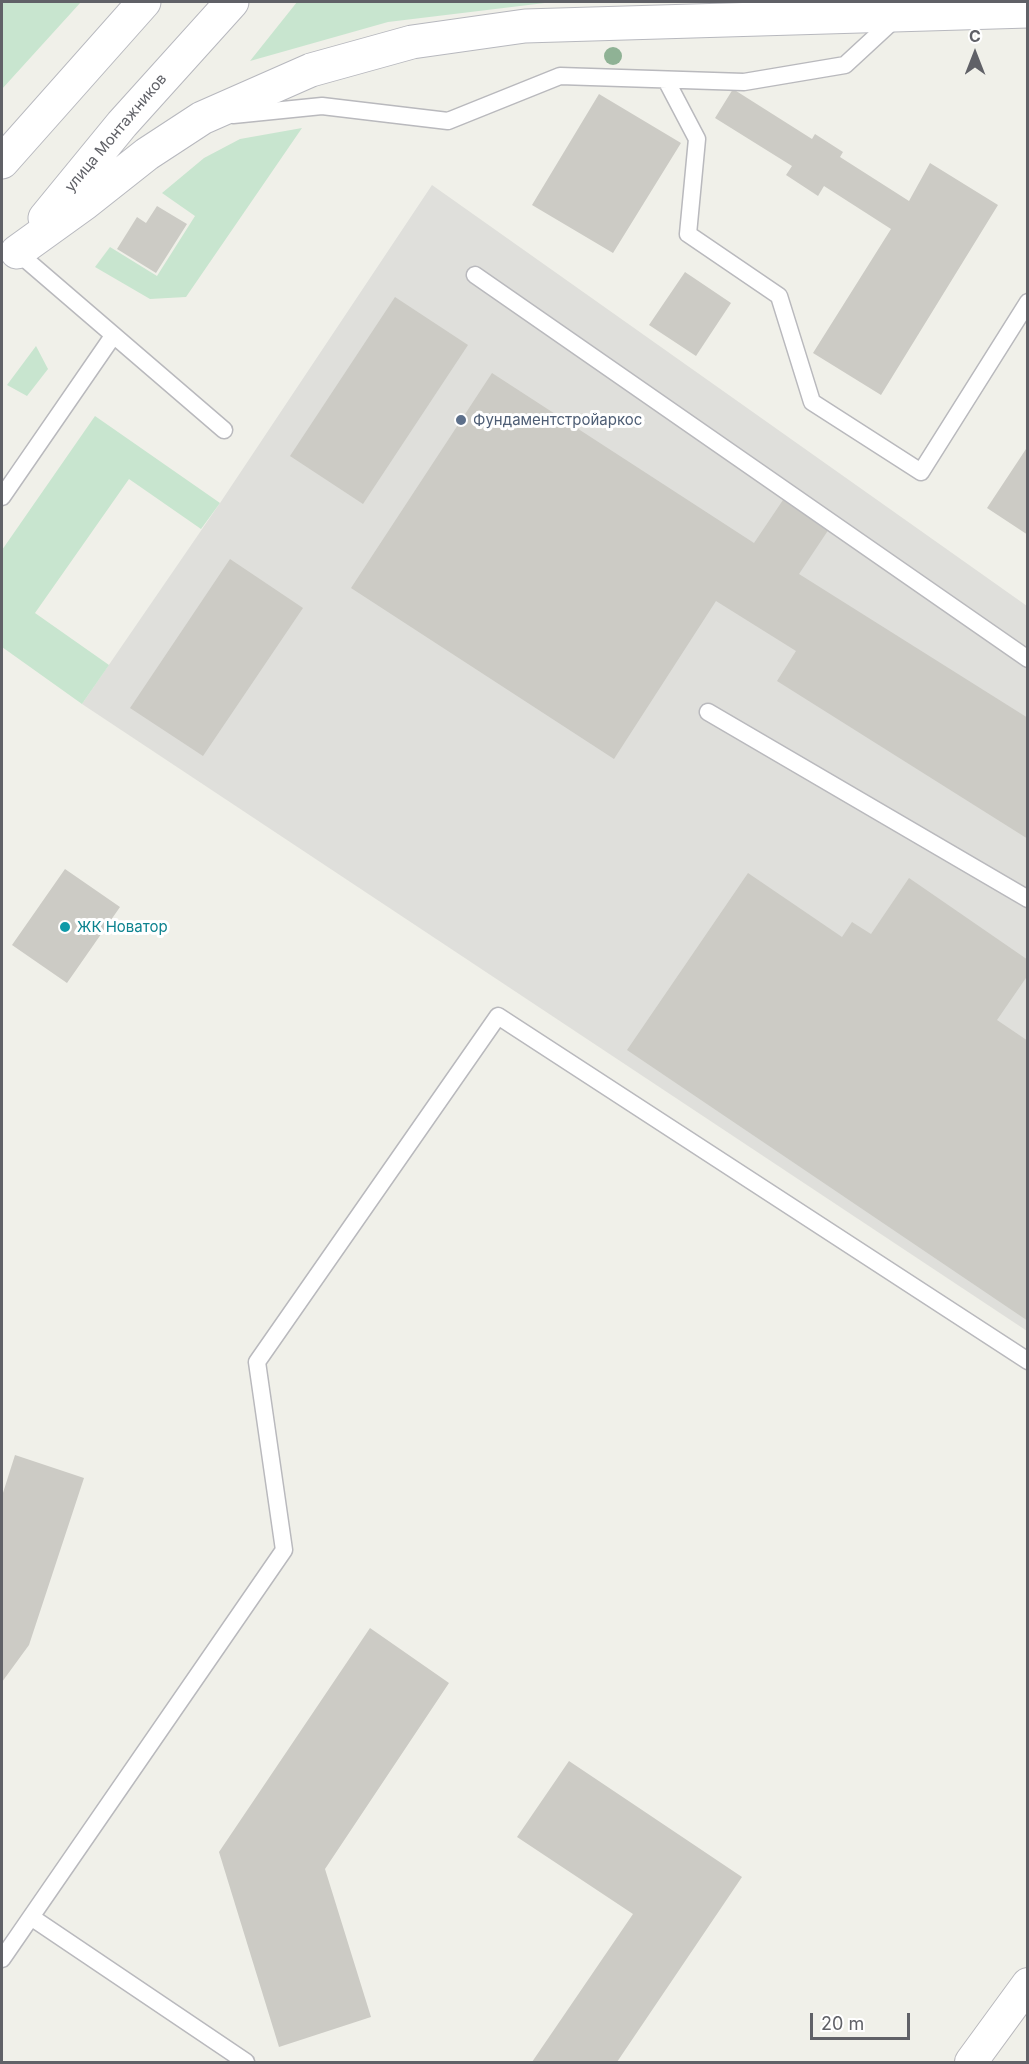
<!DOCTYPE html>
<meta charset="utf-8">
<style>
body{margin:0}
#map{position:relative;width:1029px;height:2064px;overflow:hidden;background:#f0f0e9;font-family:Inter,sans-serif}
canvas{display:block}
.frame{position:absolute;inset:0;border:3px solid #606167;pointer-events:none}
.north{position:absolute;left:945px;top:24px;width:60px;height:60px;-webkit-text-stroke:4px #fff;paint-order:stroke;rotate:0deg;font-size:16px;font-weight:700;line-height:24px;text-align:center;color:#606167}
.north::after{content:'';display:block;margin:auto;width:21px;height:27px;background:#606167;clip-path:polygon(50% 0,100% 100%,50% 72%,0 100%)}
.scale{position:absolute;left:810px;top:2013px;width:100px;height:27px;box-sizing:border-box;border:3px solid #606167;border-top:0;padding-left:8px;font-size:18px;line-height:21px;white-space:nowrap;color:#606167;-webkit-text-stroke:4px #fff;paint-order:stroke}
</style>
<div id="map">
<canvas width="1029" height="2064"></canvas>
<div class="frame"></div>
<div class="north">С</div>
<div class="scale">20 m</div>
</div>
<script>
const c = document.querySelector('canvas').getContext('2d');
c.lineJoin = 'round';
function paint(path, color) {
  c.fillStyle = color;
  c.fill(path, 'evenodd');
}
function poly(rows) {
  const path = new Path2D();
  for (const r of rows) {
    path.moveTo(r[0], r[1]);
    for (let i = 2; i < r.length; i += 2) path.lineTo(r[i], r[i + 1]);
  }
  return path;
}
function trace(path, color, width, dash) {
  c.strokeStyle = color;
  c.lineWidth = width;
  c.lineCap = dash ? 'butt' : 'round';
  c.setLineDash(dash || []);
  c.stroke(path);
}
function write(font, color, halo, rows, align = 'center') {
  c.font = font + ' Inter,sans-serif';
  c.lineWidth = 6;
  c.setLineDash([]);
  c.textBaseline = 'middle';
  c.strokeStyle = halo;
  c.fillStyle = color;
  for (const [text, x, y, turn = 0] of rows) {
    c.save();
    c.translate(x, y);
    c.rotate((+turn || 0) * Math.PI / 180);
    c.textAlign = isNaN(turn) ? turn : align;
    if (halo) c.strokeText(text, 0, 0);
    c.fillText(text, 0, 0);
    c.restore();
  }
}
const industrial = poly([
 [432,185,1027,606,1027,1331,82,704,220,503]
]);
const green = poly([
 [2,2,81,2,2,89],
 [297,2,553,2,388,22,250,61],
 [302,128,186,297,150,299,95,267,110,247,157,276,195,216,162,193,204,158,240,139],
 [36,346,48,369,27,396,7,385],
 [95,416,220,503,201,529,129,479,35,613,109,665,82,704,2,647,2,550]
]);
const building = poly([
 [733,89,812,139,815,134,843,152,840,157,909,201,930,163,998,205,881,395,813,353,891,229,824,186,818,196,786,175,792,166,715,118],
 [599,94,681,143,613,253,532,205],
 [157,206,187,224,156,273,117,249,137,217,146,223],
 [685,272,731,303,696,356,649,325],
 [395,297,468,345,363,504,290,456],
 [492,373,754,543,783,500,829,529,799,574,1028,718,1028,839,777,681,796,651,716,601,614,759,351,588],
 [1028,446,1028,535,987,508],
 [230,559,303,608,203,756,130,708],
 [65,869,120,907,67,983,12,945],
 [748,873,842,937,852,922,871,934,909,878,1028,960,1028,975,997,1020,1028,1041,1028,1321,627,1050],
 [15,1455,84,1478,29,1645,2,1682,2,1496],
 [370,1628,449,1683,325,1869,371,2017,279,2047,219,1852],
 [569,1761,742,1877,617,2062,532,2062,633,1914,517,1837]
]);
const service = poly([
 [666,80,697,139,688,234,779,296,812,402,921,472,1028,302],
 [233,115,322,106,448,121,560,76,744,82,845,65,897,17],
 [17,252,224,430],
 [475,275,1028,659],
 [2,497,113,336],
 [708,712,1028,899],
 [31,1917,246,2062],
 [2,1959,284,1550,257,1362,498,1016,1028,1361]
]);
const minor = poly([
 [971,2062,1028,1984]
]);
const secondary = poly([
 [2,162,144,2],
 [45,218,122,124,232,2],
 [17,252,85,203,147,154,202,118,311,70,412,42,525,26,1028,11]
]);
const trees = [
 [613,56]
];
const markers = [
 [461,420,6,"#5c6f8a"],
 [65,927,6,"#0f9aa8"]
];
const streetNames = [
 ["улица Монтажников",116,133,-50]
];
const serviceNames = [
 ["Фундаментстройаркос",473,420]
];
const cultureNames = [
 ["ЖК Новатор",77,927]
];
paint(industrial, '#dfdfdb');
paint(green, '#c8e5cf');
paint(building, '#cccbc5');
trace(service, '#b9b9bd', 19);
trace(minor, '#b9b9bd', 34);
trace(secondary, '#b7b8be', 35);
trace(service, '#fff', 16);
trace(minor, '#fff', 32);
trace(secondary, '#fff', 33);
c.fillStyle = '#8fb295';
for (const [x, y] of trees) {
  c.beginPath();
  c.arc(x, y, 9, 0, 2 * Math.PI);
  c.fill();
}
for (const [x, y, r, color] of markers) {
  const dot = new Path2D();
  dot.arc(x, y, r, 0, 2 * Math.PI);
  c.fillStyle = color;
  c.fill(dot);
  trace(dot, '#fff', 2);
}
write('15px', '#606167', '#fff', streetNames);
write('15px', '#4e5e75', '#fff', serviceNames, 'left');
write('15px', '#0d838f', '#fff', cultureNames, 'left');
</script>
